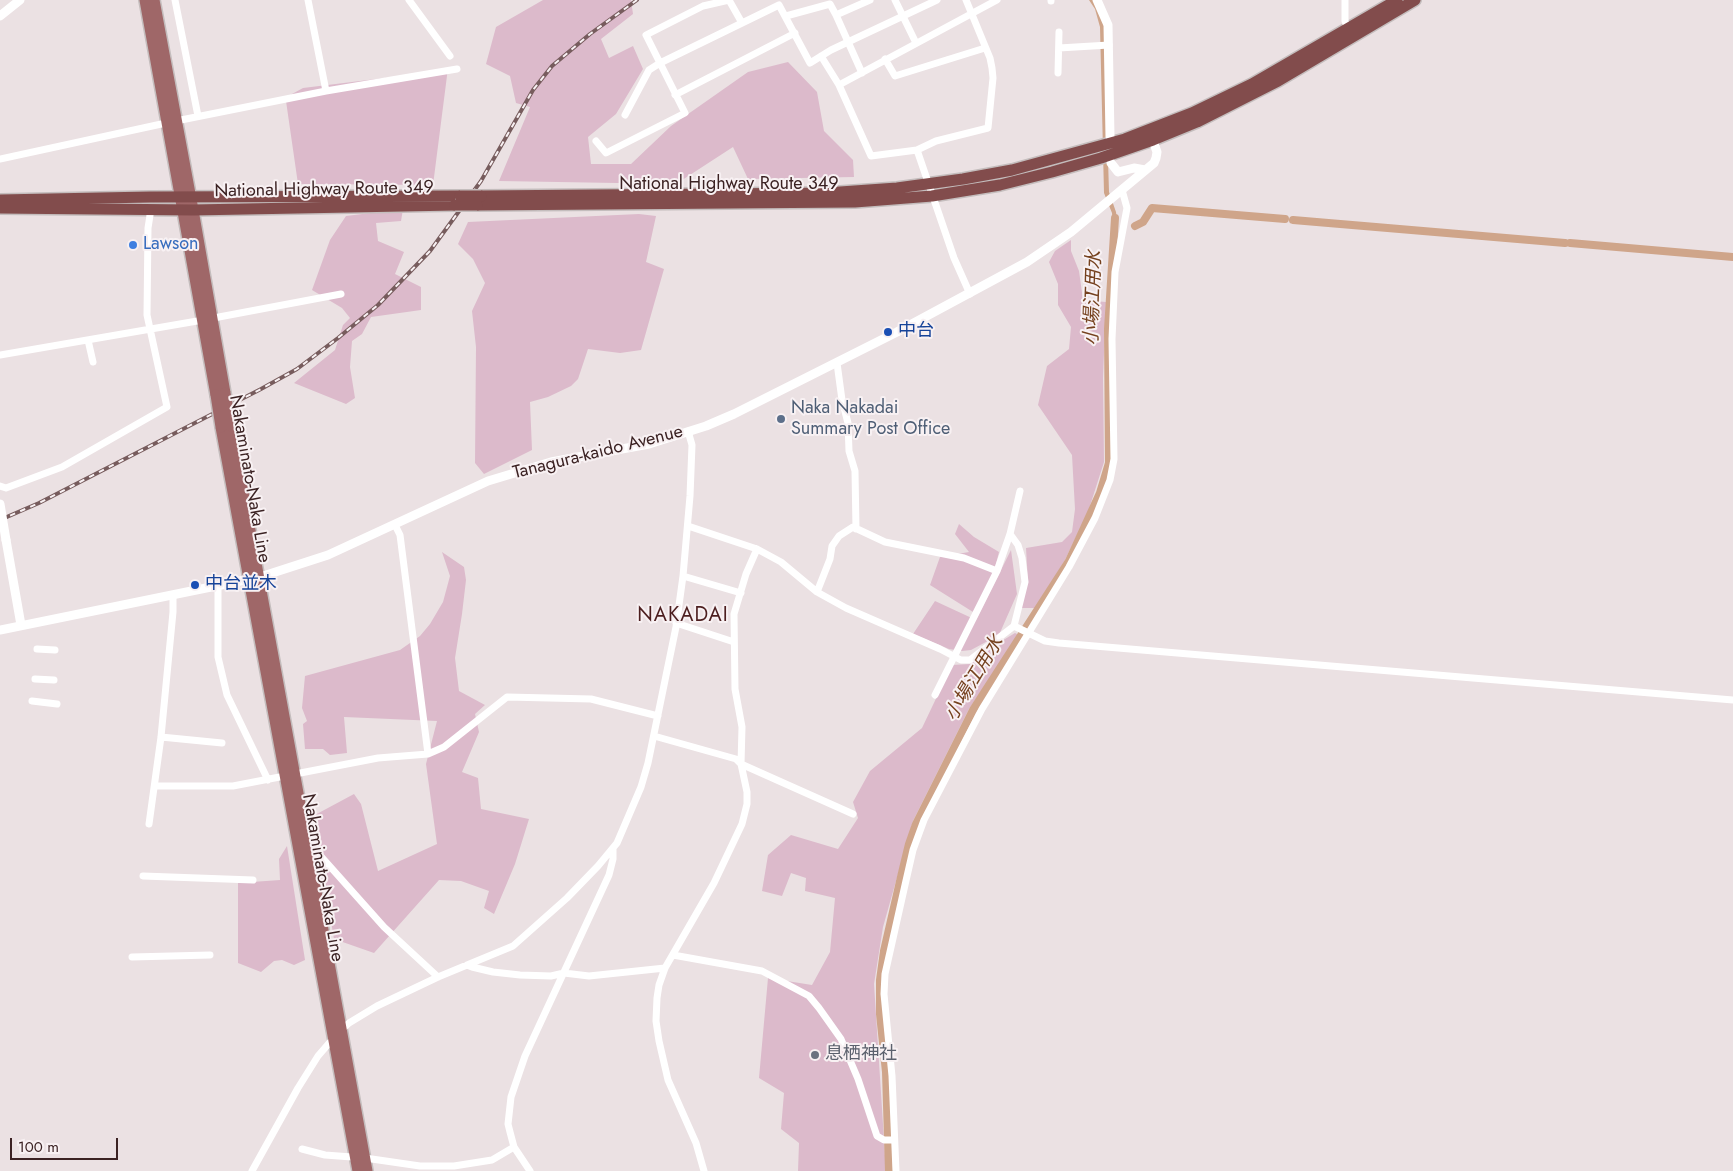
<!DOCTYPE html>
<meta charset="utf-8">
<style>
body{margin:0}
#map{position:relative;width:1733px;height:1171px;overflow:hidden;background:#ebe1e3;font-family:Jost,sans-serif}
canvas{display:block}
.scale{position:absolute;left:10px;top:1138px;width:108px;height:22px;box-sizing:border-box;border:2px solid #3b2223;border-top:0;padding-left:6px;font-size:15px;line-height:18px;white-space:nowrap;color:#3b2223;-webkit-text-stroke:4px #f8f1f3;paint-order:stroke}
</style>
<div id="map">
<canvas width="1733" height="1171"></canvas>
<div class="scale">100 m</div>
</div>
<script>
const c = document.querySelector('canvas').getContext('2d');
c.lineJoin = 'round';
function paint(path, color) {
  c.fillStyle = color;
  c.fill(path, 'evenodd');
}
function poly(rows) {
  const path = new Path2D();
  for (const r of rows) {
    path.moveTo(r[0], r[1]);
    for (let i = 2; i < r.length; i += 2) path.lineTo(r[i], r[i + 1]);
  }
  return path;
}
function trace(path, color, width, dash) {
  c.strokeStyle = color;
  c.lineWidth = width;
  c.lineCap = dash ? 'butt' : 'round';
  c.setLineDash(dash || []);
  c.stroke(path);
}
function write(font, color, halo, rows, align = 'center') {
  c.font = font + ' Jost,"Noto Sans JP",sans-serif';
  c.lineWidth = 4;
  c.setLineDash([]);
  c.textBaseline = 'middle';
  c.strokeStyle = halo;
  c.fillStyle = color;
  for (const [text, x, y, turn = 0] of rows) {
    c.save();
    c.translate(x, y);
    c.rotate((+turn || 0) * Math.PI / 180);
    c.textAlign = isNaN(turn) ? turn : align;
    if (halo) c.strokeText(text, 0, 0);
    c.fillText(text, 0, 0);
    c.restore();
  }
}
const green = poly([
 [543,0,631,0,633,14,601,39,609,58,633,46,643,69,616,114,588,137,591,164,631,164,671,126,748,72,788,62,817,92,824,131,853,160,854,177,748,179,733,147,676,184,499,181,530,107,516,103,510,76,486,64,496,27],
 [448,68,433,185,298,184,286,101,292,94,303,88,409,75],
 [403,209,401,221,376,223,378,241,404,252,395,274,421,287,421,310,371,317,362,334,352,341,350,367,355,398,346,404,294,383,335,350,343,325,350,318,342,308,312,290,330,240,346,216],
 [639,214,656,216,646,262,664,269,641,350,620,353,588,349,578,379,571,386,548,397,530,402,532,450,484,474,475,463,476,347,472,311,485,283,473,259,458,244,468,222],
 [1071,240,1071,251,1079,271,1083,300,1106,302,1103,378,1104,462,1088,512,1065,560,1036,608,1021,608,1028,582,1026,548,1062,542,1072,532,1075,509,1072,455,1038,405,1047,366,1069,349,1071,327,1058,305,1058,284,1049,262,1055,251],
 [959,524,974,537,999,552,993,576,973,612,930,585,940,557,969,552,955,534],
 [1011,550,1017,594,999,635,971,650,962,651,949,649,913,634,935,601,976,620],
 [442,552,464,567,466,580,462,614,455,658,459,691,485,705,475,714,479,732,462,772,478,778,481,809,529,819,515,864,494,914,484,908,489,891,461,881,439,880,374,953,334,939,313,816,354,794,361,804,378,871,437,844,426,764,437,721,344,717,347,753,330,755,323,749,305,749,303,724,307,721,302,708,305,676,400,650,420,636,430,624,443,602,450,576],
 [1015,633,1019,635,969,709,913,821,883,927,874,984,886,1171,798,1171,799,1143,781,1129,784,1093,759,1078,768,978,812,985,830,952,835,898,805,891,806,878,791,873,782,896,762,891,768,855,791,835,838,849,858,818,853,802,870,771,922,728,952,665,970,664,1000,642],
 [287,846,305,960,294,965,282,960,274,961,261,972,238,963,238,883,280,880,279,859]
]);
const water = poly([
 [1089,0,1094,0,1104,26,1109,192,1116,212,1118,227,1113,226,1112,213,1104,193,1100,27,1095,9]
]);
const canal = poly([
 [1293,220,1565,243],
 [1135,226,1143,222,1152,208,1285,219],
 [1570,243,1733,257],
 [889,1171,886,1072,880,1014,880,980,884,951,901,877,909,844,916,824,973,710,1069,561,1100,493,1109,463,1108,329,1115,218]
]);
const minor = poly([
 [175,0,198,116],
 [308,0,326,91],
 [409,0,450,56],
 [729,0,742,23],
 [895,0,916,43],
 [1051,0,1051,1],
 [1345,0,1345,21,1349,32],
 [836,15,862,73],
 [786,16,830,4,836,15,870,0],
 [1059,48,1109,45],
 [821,56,839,85,871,156,917,150,936,141,988,128,993,78,992,68,990,58,966,0],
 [885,59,895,76,985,48],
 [1058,73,1059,32],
 [839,85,997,0],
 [675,95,795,33],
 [625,115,649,70,660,63,779,5,810,63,831,50,937,0],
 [176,121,326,91,457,69],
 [596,141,606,153,685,113,646,35,703,6,729,0],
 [917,150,954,258,970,294],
 [0,159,166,123],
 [88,340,93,362],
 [0,355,203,320,341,294],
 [837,363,842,400,848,423,849,451,855,471,856,529],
 [0,486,6,488,62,467,167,407,147,315,148,228,151,209],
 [395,525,400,535,428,754],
 [688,526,757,549,781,562,817,592,846,608,940,649,961,660,970,660,1014,626,1025,582,1022,558,1018,545,1010,534],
 [683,576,741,593],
 [218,586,218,657,227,695,268,780],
 [817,592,830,559,832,546,839,536,853,527,885,542,964,558,997,571],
 [676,623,734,642],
 [1014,626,1045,641,1059,643,1733,700],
 [37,649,55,650],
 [35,679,54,680],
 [935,695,997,571,1010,534,1020,491],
 [32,701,57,704],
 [654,736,736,759,741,764,853,814],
 [161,737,222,743],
 [155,786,233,786,378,758,428,754,444,747,507,697,591,699,658,716],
 [149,824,161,737,173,612,173,595],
 [309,851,318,853,384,927,438,977],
 [143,876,253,880],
 [673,955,762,971,809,996,819,1008,841,1039,858,1079,877,1136,884,1140,894,1140],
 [132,957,210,955],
 [467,965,472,967,493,972,520,975,551,976,564,973,589,976,665,968],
 [302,1149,325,1155,365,1158,420,1166,454,1166,492,1160,514,1147],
 [252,1171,298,1088,318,1056,337,1034,349,1023,377,1006,438,977,513,946,567,898,598,866,617,843,641,787,648,763,676,627,683,576,690,496,692,445,688,431],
 [530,1171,514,1147,510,1132,508,1124,511,1097,525,1056,609,875,613,859,613,849],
 [704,1171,696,1143,668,1080,659,1041,656,1021,657,998,659,985,665,968,714,883,742,824,747,804,747,792,741,764,742,727,735,689,734,614,746,574,757,549],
 [896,1171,892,1076,884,994,885,974,905,885,913,850,924,820,982,709,1069,567,1095,518,1110,480,1114,459,1112,339,1115,272,1127,208,1122,190]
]);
const tertiary = poly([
 [1097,0,1108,25,1110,137],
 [0,16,20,0],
 [1111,163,1118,172,1134,168,1145,170],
 [6,540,21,625],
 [0,630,260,577,328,555,488,481,551,462,649,444,706,426,734,414,897,332,1027,262,1071,232,1154,163,1156,158,1157,152,1151,135]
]);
const primary = poly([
 [145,0,216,395],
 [154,0,193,210,225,393],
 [231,426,367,1171],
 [221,427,358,1171]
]);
const trunk = poly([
 [481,196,826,193,897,188,963,179,1012,170,1125,139,1192,113,1252,84,1397,0],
 [0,200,150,197,460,196],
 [477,205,855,202,932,196,1000,185,1052,172,1101,158,1153,140,1197,122,1278,81,1415,0],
 [0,208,193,210,455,205]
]);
const rail = poly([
 [0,520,39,503,261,389,297,369,338,338,378,305,430,251,481,181,533,90,552,66,590,34,637,0]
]);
const tertiaryBridge = poly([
 [0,504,6,540]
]);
const primaryBridge = poly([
 [225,393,231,426],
 [216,395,221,427]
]);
const trunkBridge = poly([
 [460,196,481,196],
 [455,205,477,205]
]);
const markers = [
 [133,245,5,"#3f7fe0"],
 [888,332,5,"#1a4fb4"],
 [781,419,5,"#5c6f8a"],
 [195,585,5,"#1a4fb4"],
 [815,1055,5,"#6b7280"]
];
const streetNames = [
 ["National Highway Route 349",729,185],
 ["National Highway Route 349",324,190,-1],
 ["Tanagura-kaido Avenue",598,453,-14],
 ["Nakaminato-Naka Line",249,479,80],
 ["Nakaminato-Naka Line",322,878,80]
];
const shopNames = [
 ["Lawson",143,245]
];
const transitNames = [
 ["中台",898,332],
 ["中台並木",205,585]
];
const serviceNames = [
 ["Naka Nakadai",791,409],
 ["Summary Post Office",791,430]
];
const worshipNames = [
 ["息栖神社",825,1055]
];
const waterNames = [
 ["小場江用水",1094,298,-88],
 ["小場江用水",975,679,-59]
];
const quarterNames = [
 ["NAKADAI",683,616]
];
paint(green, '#dcbacb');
paint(water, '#cfa58a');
trace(canal, '#cfa58a', 8);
trace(primary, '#c4bdbd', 14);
trace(trunk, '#c4bdbd', 14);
trace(minor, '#fff', 7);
trace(tertiary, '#fff', 9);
trace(primary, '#9f6768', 11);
trace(trunk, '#824c4c', 11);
trace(rail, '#775c5d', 4);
trace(rail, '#f8f1f3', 2, [5.5]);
trace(primaryBridge, '#c4bdbd', 14, []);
trace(trunkBridge, '#c4bdbd', 14, []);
trace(tertiaryBridge, '#fff', 9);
trace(primaryBridge, '#9f6768', 11);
trace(trunkBridge, '#824c4c', 11);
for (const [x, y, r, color] of markers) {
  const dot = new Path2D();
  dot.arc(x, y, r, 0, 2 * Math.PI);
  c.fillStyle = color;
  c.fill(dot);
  trace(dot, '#f8f1f3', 2);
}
write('18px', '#3b2223', '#f8f1f3', streetNames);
write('18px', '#366cbe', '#f8f1f3', shopNames, 'left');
write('18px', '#164399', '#f8f1f3', transitNames, 'left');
write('18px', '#4e5e75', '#f8f1f3', serviceNames, 'left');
write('18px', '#5b616d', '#f8f1f3', worshipNames, 'left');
write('italic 19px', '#75411e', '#f8f1f3', waterNames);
c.letterSpacing = '1px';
write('20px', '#4c1e1f', '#f8f1f3', quarterNames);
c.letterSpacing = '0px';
</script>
